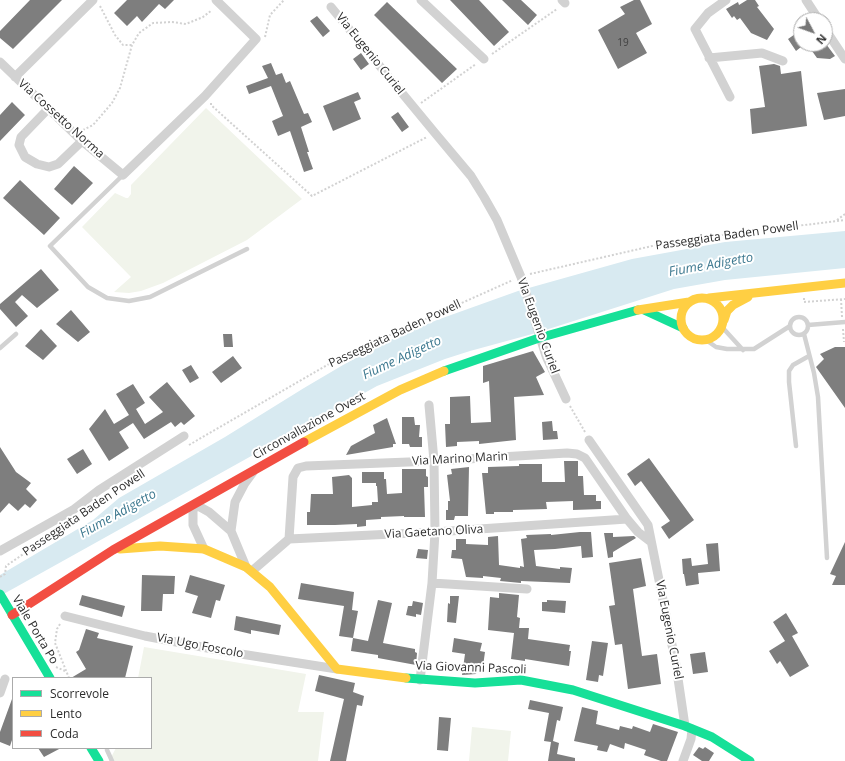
<!DOCTYPE html>
<style>
body{margin:0}
#map{position:relative;width:845px;height:761px;overflow:hidden;background:#fff;font-family:"Open Sans",sans-serif}
canvas{display:block}
.legend{position:absolute;left:12px;top:677px;width:140px;height:72px;box-sizing:border-box;background:#fff;border:1px solid #ababab;margin:0;padding:5px 7px;list-style:none;font-size:12px;color:#2d2d2d}
.legend li{display:flex;align-items:center;gap:8px;height:20px}
.legend b{width:20px;border:1px solid #ababab}
.north{position:absolute;left:793px;top:12px;width:40px;height:40px;box-sizing:border-box;background:#fff;border:1px solid #ababab;border-radius:50%;rotate:131deg;font-size:11px;font-weight:700;line-height:16px;text-align:center;color:#2d2d2d}
.north::after{content:'';display:block;margin:auto;width:14px;height:18px;background:#767676;clip-path:polygon(50% 0,100% 100%,50% 72%,0 100%)}
</style>
<div id="map">
<canvas width="845" height="761"></canvas>
<ul class="legend">
<li><b style="height:5px;background:#16e098"></b>Scorrevole</li>
<li><b style="height:5px;background:#ffcf43"></b>Lento</li>
<li><b style="height:5px;background:#f24e42"></b>Coda</li>
</ul>
<div class="north">N</div>
</div>
<script>
const c = document.querySelector('canvas').getContext('2d');
c.lineJoin = 'round';
function paint(path, color) {
  c.fillStyle = color;
  c.fill(path, 'evenodd');
}
function poly(rows) {
  const path = new Path2D();
  for (const r of rows) {
    if (r.length === 3) {
      path.moveTo(r[0] + r[2], r[1]);
      path.arc(r[0], r[1], r[2], 0, 2 * Math.PI);
      continue;
    }
    path.moveTo(r[0], r[1]);
    for (let i = 2; i < r.length; i += 2) path.lineTo(r[i], r[i + 1]);
  }
  return path;
}
function trace(path, color, width, dash) {
  c.strokeStyle = color;
  c.lineWidth = width;
  c.lineCap = dash ? 'butt' : 'round';
  c.setLineDash(dash || []);
  c.stroke(path);
}
function write(font, color, halo, rows, align = 'center') {
  c.font = font + ' "Open Sans",sans-serif';
  c.lineWidth = 4;
  c.setLineDash([]);
  c.textBaseline = 'middle';
  c.strokeStyle = halo;
  c.fillStyle = color;
  for (const [text, x, y, turn = 0] of rows) {
    c.save();
    c.translate(x, y);
    c.rotate((+turn || 0) * Math.PI / 180);
    c.textAlign = isNaN(turn) ? turn : align;
    if (halo) c.strokeText(text, 0, 0);
    c.fillText(text, 0, 0);
    c.restore();
  }
}
const green = poly([
 [206,108,302,199,247,240,163,283,141,291,129,293,114,292,131,277,82,227,115,193,126,198,128,198,131,194,131,185],
 [144,647,306,674,298,712,324,712,318,761,109,761,116,748,151,748,151,678,138,678],
 [472,727,511,731,508,761,469,761]
]);
const water = poly([
 [845,231,845,268,725,280,674,289,536,333,470,351,445,359,377,386,0,596,0,575,93,520,119,498,225,437,304,388,343,365,388,341,437,320,518,291,632,259,725,242]
]);
const building = poly([
 [30,0,62,0,13,49,0,38,0,31],
 [127,0,174,0,165,9,159,4,142,22,137,16,127,26,114,13],
 [450,0,479,0,509,32,494,46],
 [502,0,521,0,537,15,528,25],
 [634,0,640,0,652,24,636,33,647,53,618,69,598,30,625,14,620,7],
 [747,0,755,0,759,6,757,7,774,29,767,40,751,33,740,18,737,20,734,16,732,18,726,9,738,2,739,5],
 [387,2,457,69,442,83,374,15],
 [317,16,330,31,323,37,310,21],
 [801,30,801,47,796,51,788,39],
 [807,44,826,44,835,56,830,59,817,58],
 [361,53,369,64,361,70,353,59],
 [271,63,276,75,282,73,286,83,290,81,304,114,308,113,312,122,301,127,309,152,307,152,313,169,304,172,290,131,278,136,272,121,283,116,271,86,249,94,246,86,268,78,262,66],
 [774,64,780,66,781,74,801,71,807,126,752,134,750,109,765,107,759,66],
 [845,89,845,116,824,120,817,93],
 [358,92,361,99,354,102,361,119,333,131,323,106],
 [12,102,25,115,0,141,0,115],
 [398,112,409,127,402,132,391,117],
 [74,166,93,183,72,205,54,189],
 [20,180,60,218,44,235,3,198],
 [41,269,59,290,37,308,22,295,15,302,28,316,16,327,0,309,0,304],
 [71,310,90,332,78,342,56,324],
 [41,329,57,346,43,360,25,346],
 [223,334,232,334,233,347,224,347],
 [835,347,845,347,845,408,816,367,824,359,820,354],
 [533,351,545,372,536,377,544,395,514,397,516,440,479,444,479,441,457,442,457,446,446,447,445,424,450,424,450,397,470,396,471,423,491,422,489,381,483,383,483,366],
 [233,356,242,368,221,383,212,372],
 [191,365,199,378,190,383,182,370],
 [167,382,195,416,184,425,181,422,175,427,171,422,144,439,133,423,119,432,129,448,109,461,89,429,105,409,114,424,129,415,116,394,133,384,145,403,136,409,145,424,163,412,149,397],
 [402,417,414,417,415,425,420,425,419,437,422,437,422,447,410,447,409,444,402,444],
 [387,418,396,444,393,444,393,447,346,455,351,446,375,433,373,425],
 [552,421,553,431,557,431,558,439,543,440,542,422],
 [0,447,16,472,31,483,26,489,37,500,30,508,25,504,18,511,9,503,0,513],
 [83,449,92,464,77,474,67,459],
 [649,458,694,520,669,539,661,527,670,521,641,481,635,486,627,474],
 [564,461,578,461,578,476,583,476,584,495,596,495,596,501,601,501,601,509,573,510,573,501,546,502,547,509,513,510,513,512,494,512,494,514,486,514,482,473,488,473,488,467,519,466,519,464,542,464,542,482,565,482],
 [469,467,468,516,455,516,454,520,446,520,446,510,448,510,448,501,450,501,447,475,452,474,451,469],
 [402,469,426,469,426,476,428,477,428,487,424,487,425,517,404,517,404,516,381,517,381,519,366,520,366,526,357,527,357,524,335,525,307,525,307,512,310,512,311,494,333,494,332,477,349,475,352,478,352,507,372,505,372,502,378,502,377,486,376,486,376,483,362,483,362,472,384,472,384,479,386,479,387,494,402,493],
 [580,532,591,532,593,557,582,558,581,546,555,549,534,550,536,566,560,569,560,567,572,568,570,583,521,581,521,583,500,581,501,578,483,576,483,578,466,577,462,559,451,558,452,550,456,550,456,539,466,539,466,544,488,545,488,537,498,536,499,565,520,568,520,566,524,567,521,539,527,538,526,535,551,534,551,535],
 [604,533,613,533,613,537,634,536,636,538,613,552,613,557,608,558],
 [845,542,845,585,832,585,836,576,830,574],
 [718,543,720,571,698,573,699,584,686,586,684,574,683,574,682,559,691,558,692,566,708,564,706,544],
 [418,549,428,550,427,559,416,558],
 [641,558,646,586,633,589,642,656,657,654,661,684,628,689,622,644,615,645,609,606,615,605,609,563],
 [142,575,175,576,174,594,163,594,162,611,141,611],
 [190,575,225,585,220,601,216,600,211,618,192,613,198,596,185,592],
 [301,583,354,592,352,610,358,611,353,638,339,636,344,606,298,599],
 [499,593,519,595,517,617,520,618,519,628,529,628,528,639,570,645,569,651,571,651,569,666,525,659,525,661,511,659,514,633,488,630,490,597,499,598],
 [82,595,125,606,122,617,79,605],
 [450,596,459,596,456,623,447,622,448,603,450,604],
 [378,600,392,603,383,643,415,649,415,652,417,653,416,665,378,658,378,655,351,651,353,638,368,641],
 [547,600,566,601,565,613,542,611,542,602,547,602],
 [413,601,423,603,421,615,416,614,416,617,406,615,408,606,412,606],
 [786,613,798,633,792,636,809,666,790,677,780,661,777,664,769,651,785,641,773,622],
 [236,616,281,625,279,635,251,630,251,634,234,630],
 [86,629,99,633,97,638,133,646,125,678,71,678,86,669,76,652,79,650],
 [454,638,482,643,480,651,485,652,483,666,478,666,476,674,462,675,465,654,452,652],
 [592,641,608,643,603,676,599,675,598,682,586,680],
 [705,652,708,672,693,674,690,654],
 [319,675,355,683,353,692,364,696,362,706,357,705,346,761,330,761,344,699,315,691],
 [12,699,13,699,13,737,10,746,0,742,0,732],
 [530,700,563,707,560,721,557,720,553,741,559,743,557,754,575,758,575,761,548,761,551,742,544,741,549,713,528,709],
 [582,707,598,711,596,724,619,730,620,726,632,729,633,726,650,732,653,724,678,732,667,761,661,761,644,755,646,750,625,743,624,749,610,744,607,752,597,750,598,746,574,741],
 [439,717,451,718,448,751,437,750],
 [699,747,703,749,705,747,714,753,709,761,702,761,693,755],
 [38,748,61,748,44,757]
]);
const path = poly([
 [100,6,115,35,123,45,132,45],
 [265,37,270,15,284,0],
 [492,54,557,9],
 [211,103,211,105,312,196,427,137],
 [421,103,476,64],
 [83,130,93,125,112,103,120,88,132,45,139,33,153,23,172,22,186,24,203,17,212,10],
 [837,220,845,214],
 [530,274,674,241,845,220],
 [804,298,804,302,845,299],
 [841,299,842,317],
 [843,329,844,342],
 [570,406,585,432],
 [189,445,341,357,513,280],
 [0,577,5,574,6,566,58,530],
 [60,624,57,629,55,643,69,678],
 [56,667,65,671]
]);
const lane = poly([
 [123,175,50,246,88,287,107,298,129,301,150,297,247,249],
 [799,326,9],
 [808,325,845,322],
 [722,327,743,350],
 [804,334,814,373,818,397,827,558],
 [706,340,716,347,727,349,754,349,790,326],
 [0,348,16,334],
 [796,446,789,382,789,371,793,365,809,356],
 [107,750,112,761]
]);
const street = poly([
 [421,0,484,59],
 [562,0,565,3],
 [726,0,708,13,695,29,730,97],
 [806,0,819,20],
 [331,7,435,133,471,176,484,197,497,220,521,277,546,356,566,399],
 [825,29,845,59],
 [709,58,762,53,783,61],
 [0,62,82,141,123,175,205,96,256,39,216,0],
 [15,77,93,0],
 [48,109,21,137,19,145,25,157,37,164,49,167,58,164,82,141],
 [589,440,648,525,676,665,685,726],
 [231,531,235,502,245,483,253,472],
 [289,539,293,477,298,468,306,466,434,461,567,453,577,454,585,458,627,519,638,532,651,542],
 [204,549,193,525,193,506,200,507,209,512,231,531,246,567],
 [0,551,73,510,99,490,184,436],
 [252,571,289,539,435,532,627,519],
 [432,583,527,589],
 [65,616,145,636,228,652,337,669],
 [420,680,432,583,435,532,434,461,429,405],
 [0,693,5,679],
 [683,761,691,739,692,729]
]);
const fast = poly([
 [644,310,683,328],
 [444,371,539,338,638,310],
 [0,594,50,678],
 [406,678,475,683,521,680,573,690,685,726,712,737,750,761],
 [91,748,99,761]
]);
const slow = poly([
 [702,319,21],
 [709,298,845,283],
 [638,310,689,302],
 [724,320,727,311,733,305,748,297],
 [304,442,400,390,444,371],
 [120,549,160,546,204,549,246,567,270,587,337,669,406,678]
]);
const jam = poly([
 [12,615,113,550,304,442]
]);
const numberNames = [
 ["19",623,43]
];
const streetNames = [
 ["Via Eugenio Curiel",370,54,51],
 ["Via Cossetto Norma",61,119,42],
 ["Passeggiata Baden Powell",727,236,-8],
 ["Via Eugenio Curiel",538,326,70],
 ["Passeggiata Baden Powell",395,334,-25],
 ["Circonvallazione Ovest",309,426,-29],
 ["Via Marino Marin",460,459,-3],
 ["Passeggiata Baden Powell",84,513,-34],
 ["Via Gaetano Oliva",434,532,-3],
 ["Viale Porta Po",35,630,59],
 ["Via Eugenio Curiel",669,630,79],
 ["Via Ugo Foscolo",200,646,11],
 ["Via Giovanni Pascoli",471,668,2]
];
const waterNames = [
 ["Fiume Adigetto",711,265,-10],
 ["Fiume Adigetto",402,358,-25],
 ["Fiume Adigetto",118,514,-29]
];
paint(green, '#f1f4eb');
paint(water, '#d8eaf1');
paint(building, '#7e7e7e');
trace(path, '#d2d2d2', 2, [2, 2]);
trace(lane, '#d2d2d2', 4.5);
trace(street, '#d2d2d2', 9);
trace(fast, '#16e098', 9);
trace(slow, '#ffcf43', 9);
trace(jam, '#f24e42', 9);
write('10px', '#414141', null, numberNames);
write('12px', '#2d2d2d', '#fff', streetNames);
write('italic 13px', '#3c788f', '#fff', waterNames);
</script>
